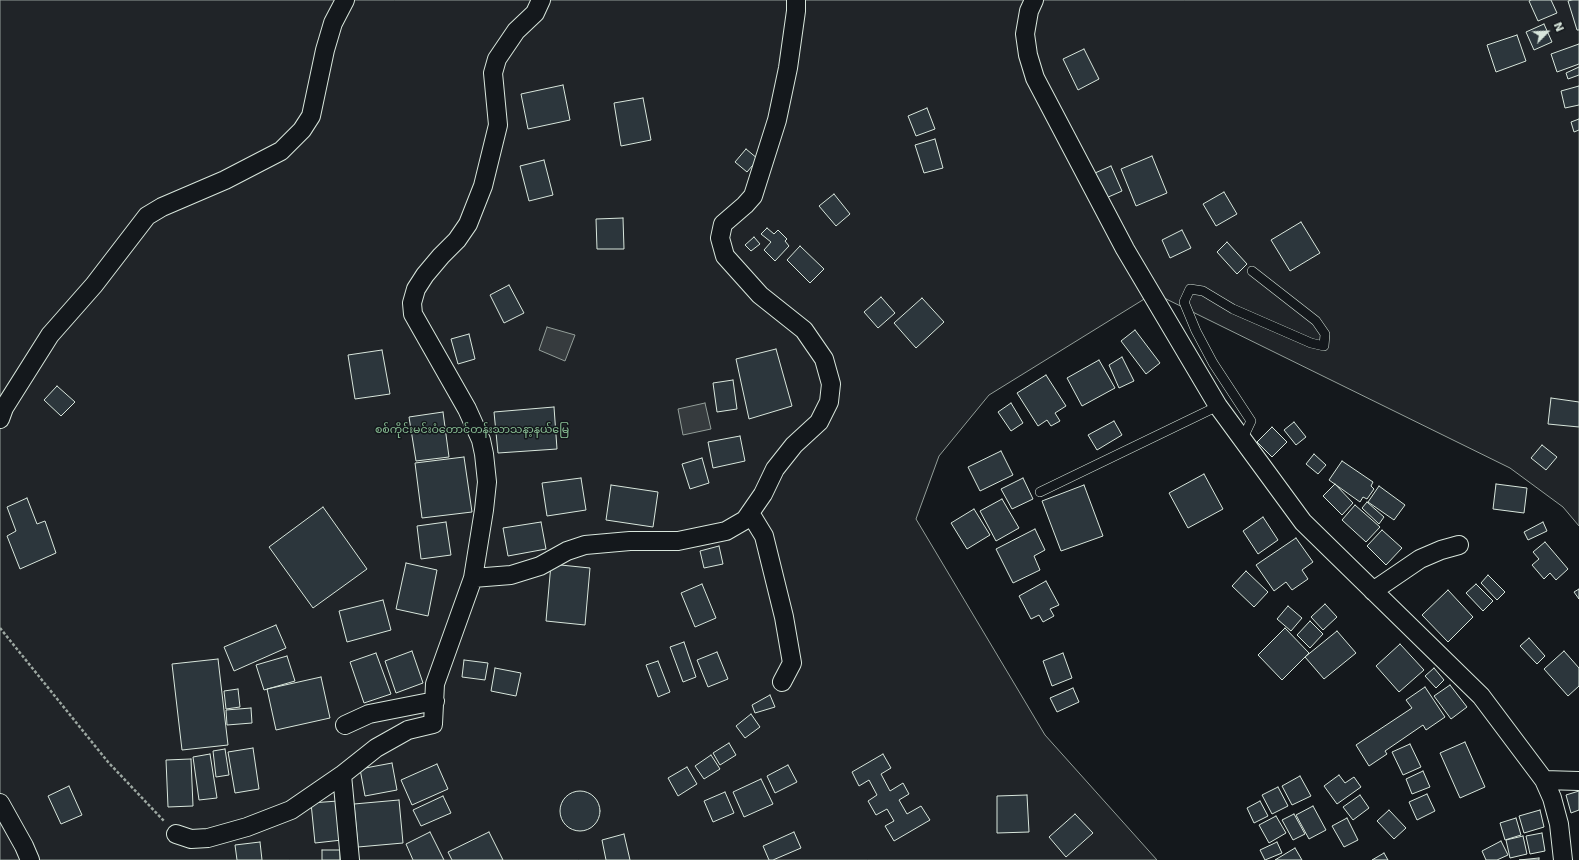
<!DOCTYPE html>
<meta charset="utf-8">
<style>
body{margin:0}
#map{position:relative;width:1579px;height:860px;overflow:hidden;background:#14181c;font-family:"DejaVu Sans",sans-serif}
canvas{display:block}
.north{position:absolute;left:1527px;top:12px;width:40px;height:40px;-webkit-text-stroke:3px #14181c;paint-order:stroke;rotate:66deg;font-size:11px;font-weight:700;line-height:16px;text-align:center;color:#d8e6dc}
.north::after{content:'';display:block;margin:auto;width:14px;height:18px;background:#d8e6dc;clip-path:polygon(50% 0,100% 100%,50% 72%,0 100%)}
</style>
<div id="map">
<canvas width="1579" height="860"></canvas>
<div class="north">N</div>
</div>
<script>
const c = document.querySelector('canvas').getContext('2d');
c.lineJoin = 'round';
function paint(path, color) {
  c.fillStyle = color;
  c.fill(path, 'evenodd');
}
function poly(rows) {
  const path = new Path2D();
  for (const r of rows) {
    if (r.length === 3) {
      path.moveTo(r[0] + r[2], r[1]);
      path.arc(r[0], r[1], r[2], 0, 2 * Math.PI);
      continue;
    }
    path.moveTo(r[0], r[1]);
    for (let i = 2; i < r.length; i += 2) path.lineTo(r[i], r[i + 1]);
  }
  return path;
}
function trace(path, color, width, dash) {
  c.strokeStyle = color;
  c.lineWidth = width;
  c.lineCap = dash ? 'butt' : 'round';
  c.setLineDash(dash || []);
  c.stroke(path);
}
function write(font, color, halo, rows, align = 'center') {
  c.font = font + ' "DejaVu Sans","Noto Sans Myanmar",sans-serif';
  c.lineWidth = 3;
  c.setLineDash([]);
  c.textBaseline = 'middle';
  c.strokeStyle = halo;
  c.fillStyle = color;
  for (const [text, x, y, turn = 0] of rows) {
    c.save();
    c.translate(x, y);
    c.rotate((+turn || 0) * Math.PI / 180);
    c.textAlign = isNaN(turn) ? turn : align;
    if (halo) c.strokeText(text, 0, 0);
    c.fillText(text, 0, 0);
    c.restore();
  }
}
const green = poly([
 [0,0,1579,0,1579,526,1563,507,1510,468,1154,293,989,395,939,456,916,519,1045,735,1157,860,0,860,0,0]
]);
const water = poly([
 [547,327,575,335,565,361,539,350,547,327],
 [705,403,711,429,683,435,678,409,705,403]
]);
const building = poly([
 [1531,0,1551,0,1557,13,1538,21,1529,1,1531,0],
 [1572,0,1579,0,1579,30,1577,30,1568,1,1572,0],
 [1544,24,1552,42,1534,50,1526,32,1544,24],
 [1517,35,1526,61,1496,72,1487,45,1517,35],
 [1579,44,1579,64,1557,72,1551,54,1579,44],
 [1084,49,1099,79,1078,90,1063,59,1084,49],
 [1579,67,1579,75,1568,79,1566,73,1579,67],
 [563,85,570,120,528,129,521,94,563,85],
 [1579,86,1579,105,1565,108,1561,91,1579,86],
 [643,98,651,140,621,146,614,103,643,98],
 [927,108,935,129,916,136,908,116,927,108],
 [1579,119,1579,130,1574,132,1571,122,1579,119],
 [935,139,943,168,924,173,915,145,935,139],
 [746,149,758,159,747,172,735,162,746,149],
 [1152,156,1167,193,1136,206,1121,169,1152,156],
 [544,160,553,195,529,201,520,166,544,160],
 [1111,166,1122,191,1106,198,1095,173,1111,166],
 [1224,192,1237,214,1216,226,1203,204,1224,192],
 [834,194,850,214,836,226,819,206,834,194],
 [623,218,624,249,597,249,596,219,623,218],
 [1301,222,1320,253,1290,271,1271,240,1301,222],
 [767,228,774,234,778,230,787,239,785,241,789,246,775,261,764,250,771,242,761,234,767,228],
 [1182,230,1191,248,1170,258,1162,240,1182,230],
 [754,237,760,244,751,251,745,245,754,237],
 [1227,242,1247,264,1237,274,1217,252,1227,242],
 [800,246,824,269,810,283,787,260,800,246],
 [509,285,524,313,504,323,490,295,509,285],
 [881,297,895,313,878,328,864,312,881,297],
 [922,298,944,322,916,348,894,323,922,298],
 [1135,330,1160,363,1146,374,1121,341,1135,330],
 [469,334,475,359,458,364,451,339,469,334],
 [776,349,792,406,749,419,736,359,776,349],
 [382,350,390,394,355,399,348,355,382,350],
 [1122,357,1134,381,1119,388,1109,365,1122,357],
 [1099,360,1115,388,1082,406,1067,378,1099,360],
 [1046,375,1066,406,1055,413,1060,421,1051,426,1047,420,1038,426,1017,393,1046,375],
 [733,380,737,409,717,412,713,383,733,380],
 [57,386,75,402,61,416,44,400,57,386],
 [1551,398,1579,402,1579,427,1548,424,1551,398],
 [1011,403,1023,423,1011,431,998,412,1011,403],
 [554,407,557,449,498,453,494,412,554,407],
 [443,412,449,457,416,461,409,417,443,412],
 [1114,421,1122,435,1097,450,1088,435,1114,421],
 [1294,422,1306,437,1296,445,1284,430,1294,422],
 [1272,427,1287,442,1272,457,1257,442,1272,427],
 [740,436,745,461,713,468,708,442,740,436],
 [1542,445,1557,457,1546,470,1531,458,1542,445],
 [1001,451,1013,475,980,491,968,467,1001,451],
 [1314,454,1326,465,1318,474,1306,464,1314,454],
 [464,457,472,512,422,518,415,463,464,457],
 [702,458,709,483,690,489,682,464,702,458],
 [1342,461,1373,482,1371,486,1374,489,1367,499,1363,497,1360,502,1329,480,1342,461],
 [1204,474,1223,509,1188,528,1169,493,1204,474],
 [581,478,586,510,547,516,542,483,581,478],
 [1023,478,1033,499,1012,509,1001,489,1023,478],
 [1335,484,1353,503,1342,515,1323,496,1335,484],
 [1496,484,1527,488,1524,513,1493,509,1496,484],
 [611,485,658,492,653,527,606,520,611,485],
 [1084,485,1103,536,1061,551,1042,501,1084,485],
 [1379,486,1405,505,1394,520,1368,502,1379,486],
 [27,498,37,524,45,521,56,553,20,569,7,536,16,531,7,507,27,498],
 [1002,499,1019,528,996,541,980,511,1002,499],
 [1367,502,1384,517,1379,524,1362,508,1367,502],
 [1355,505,1380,527,1366,542,1342,520,1355,505],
 [323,507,367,569,313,608,269,547,323,507],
 [974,509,990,535,967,549,951,523,974,509],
 [1263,517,1278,540,1258,554,1243,531,1263,517],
 [446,522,451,555,421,559,417,526,446,522],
 [541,522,546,549,508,556,503,528,541,522],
 [1543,522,1547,531,1528,540,1524,532,1543,522],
 [1035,529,1045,550,1034,556,1040,570,1013,583,996,549,1035,529],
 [1382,530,1402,548,1386,565,1367,546,1382,530],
 [1296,538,1313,562,1302,570,1308,579,1292,590,1286,582,1274,591,1256,565,1296,538],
 [1545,542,1568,569,1556,580,1550,573,1544,579,1532,565,1539,559,1533,552,1545,542],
 [719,546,723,564,704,568,700,551,719,546],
 [406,563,437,570,428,616,396,609,406,563],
 [551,564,590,568,585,625,546,621,551,564],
 [1246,571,1268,592,1254,607,1232,586,1246,571],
 [1488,575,1505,592,1497,600,1481,583,1488,575],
 [1046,581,1059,605,1050,609,1054,616,1043,622,1039,615,1031,619,1019,596,1046,581],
 [702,584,716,618,695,627,681,593,702,584],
 [1476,584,1493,601,1483,611,1466,593,1476,584],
 [1579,589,1579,599,1574,592,1579,589],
 [1448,590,1473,617,1448,642,1422,615,1448,590],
 [383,600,391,630,347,642,339,611,383,600],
 [1325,604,1337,617,1323,630,1311,617,1325,604],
 [1288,606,1302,618,1291,631,1277,619,1288,606],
 [1310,621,1323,634,1310,648,1297,635,1310,621],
 [276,625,286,648,234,671,224,647,276,625],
 [1285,628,1309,653,1282,680,1258,655,1285,628],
 [1337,631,1356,653,1324,679,1305,657,1337,631],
 [1529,638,1545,656,1537,664,1520,646,1529,638],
 [684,642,696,677,683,682,670,647,684,642],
 [1400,644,1424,670,1399,692,1376,666,1400,644],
 [412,651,423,683,396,693,385,661,412,651],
 [1564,651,1579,668,1579,686,1568,696,1544,669,1564,651],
 [717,652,728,679,708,687,697,660,717,652],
 [376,653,391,694,364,703,350,662,376,653],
 [1063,653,1072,678,1052,686,1043,661,1063,653],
 [287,656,295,681,264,690,256,665,287,656],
 [218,659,228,745,182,750,172,664,218,659],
 [464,660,488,663,485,680,462,677,464,660],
 [658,661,670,692,658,697,646,665,658,661],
 [495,668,521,673,516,696,491,691,495,668],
 [1434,668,1444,680,1436,688,1425,676,1434,668],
 [321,677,330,718,276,730,267,689,321,677],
 [1450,685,1467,707,1451,719,1434,696,1450,685],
 [1425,687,1445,717,1426,730,1423,725,1385,751,1387,754,1369,766,1356,745,1412,708,1406,700,1425,687],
 [1073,688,1079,702,1057,712,1050,698,1073,688],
 [238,689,240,707,226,709,224,691,238,689],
 [770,695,775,707,755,713,752,705,770,695],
 [251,708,252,723,227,725,226,710,251,708],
 [751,714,760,727,745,738,736,726,751,714],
 [1465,742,1485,787,1460,798,1440,753,1465,742],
 [729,743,736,755,720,765,713,753,729,743],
 [1410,744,1421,767,1403,775,1392,752,1410,744],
 [253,748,259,789,235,793,228,752,253,748],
 [225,749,229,775,216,777,213,751,225,749],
 [210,754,217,798,199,800,193,757,210,754],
 [883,754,891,768,881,774,890,791,903,783,909,794,899,800,907,814,921,806,930,820,894,841,885,826,894,821,887,809,876,815,868,801,877,795,869,780,859,786,852,772,883,754],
 [711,755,720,769,704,779,695,766,711,755],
 [191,759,193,806,168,807,166,760,191,759],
 [392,763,397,790,365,796,360,769,392,763],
 [437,764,448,789,412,805,401,780,437,764],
 [788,765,797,782,775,793,767,776,788,765],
 [687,767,697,784,678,796,668,778,687,767],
 [1423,771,1430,787,1412,794,1406,779,1423,771],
 [1339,775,1345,783,1354,777,1361,787,1337,804,1324,786,1339,775],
 [1300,776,1311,796,1292,805,1282,786,1300,776],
 [761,779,773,804,744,817,733,792,761,779],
 [69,786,82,815,61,824,48,796,69,786],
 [1278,787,1288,806,1272,814,1262,795,1278,787],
 [1579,791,1579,810,1571,813,1566,795,1579,791],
 [580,811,20],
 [725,792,734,813,713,822,704,801,725,792],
 [1427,794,1435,811,1417,820,1409,802,1427,794],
 [1027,795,1029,832,997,833,997,796,1027,795],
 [1360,795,1369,808,1353,820,1343,807,1360,795],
 [443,796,451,813,421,826,413,810,443,796],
 [399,800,403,843,358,847,354,804,399,800],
 [338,801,342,840,315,843,311,803,338,801],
 [1260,801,1268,816,1254,823,1247,808,1260,801],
 [1313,806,1326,830,1309,839,1296,815,1313,806],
 [1389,810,1406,828,1394,839,1377,821,1389,810],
 [1540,810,1544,827,1524,833,1519,816,1540,810],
 [1075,814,1093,833,1066,857,1049,837,1075,814],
 [1294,814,1305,834,1293,840,1282,820,1294,814],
 [1276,816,1286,833,1269,843,1259,825,1276,816],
 [1347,818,1358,840,1344,847,1332,826,1347,818],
 [1516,818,1521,835,1505,840,1500,823,1516,818],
 [430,832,444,860,413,860,406,844,430,832],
 [489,832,503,860,452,860,448,852,489,832],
 [794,832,801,848,773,860,769,860,763,846,794,832],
 [1542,833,1545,851,1530,854,1526,836,1542,833],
 [624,834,630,860,606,860,602,840,624,834],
 [1523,836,1527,854,1510,858,1506,840,1523,836],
 [1501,841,1508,855,1497,860,1486,860,1482,851,1501,841],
 [260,842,262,860,237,860,235,845,260,842],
 [1277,842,1282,853,1265,860,1260,850,1277,842],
 [1295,848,1302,860,1275,860,1295,848],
 [322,850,340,850,340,860,322,860,322,850],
 [1384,853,1388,860,1372,860,1384,853],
 [1539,858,1539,860,1519,860,1539,858]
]);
const path = poly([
 [0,628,108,762,164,821]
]);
const lane = poly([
 [1242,440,1251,421,1213,363,1196,331,1184,302,1190,289,1203,291,1233,309,1311,343,1324,346,1325,334,1316,321,1252,271],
 [1040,492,1218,406]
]);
const street = poly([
 [1034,0,1029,11,1025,34,1028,55,1035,78,1125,249,1218,406,1303,522,1481,696,1544,780,1552,798,1559,824,1563,860],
 [0,419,4,408,50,335,94,285,147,216,162,207,225,180,281,151,302,130,311,116,325,50,333,23,345,0],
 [750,513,764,536,784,617,792,663,782,682],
 [473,578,511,575,540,566,567,551,585,545,630,541,678,541,726,531,745,520,763,494,775,469,794,445,819,422,829,402,831,384,824,359,804,330,760,295,725,256,720,238,723,224,745,205,753,196,777,120,788,68,796,11,796,0],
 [1373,591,1420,559,1441,550,1459,545],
 [345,725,369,714,435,701],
 [1544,780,1579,781],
 [0,803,24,846,30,860],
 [176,834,191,839,208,838,247,827,291,810,342,775],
 [350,860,342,775,376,748,408,730,433,724,435,684,473,578,484,510,487,482,484,454,481,440,467,409,413,314,412,303,416,289,425,275,441,256,457,240,468,224,483,186,498,125,493,73,497,59,516,31,535,13,541,0]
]);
const parkNames = [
 ["စစ်ကိုင်းမင်းဝံတောင်တန်းသာသနာ့နယ်မြေ",472,430]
];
paint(green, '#202428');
trace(green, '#939e99', 1);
paint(water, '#363b3e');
trace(water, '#939e99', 1);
paint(building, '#2c363c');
trace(building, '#d8e6dc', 1);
trace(lane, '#d8e6dc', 10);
trace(street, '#d8e6dc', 20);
trace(path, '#9da8a2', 2.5, [3, 2]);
trace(lane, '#14181c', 9);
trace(street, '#14181c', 18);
write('11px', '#8ac095', '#14181c', parkNames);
</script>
